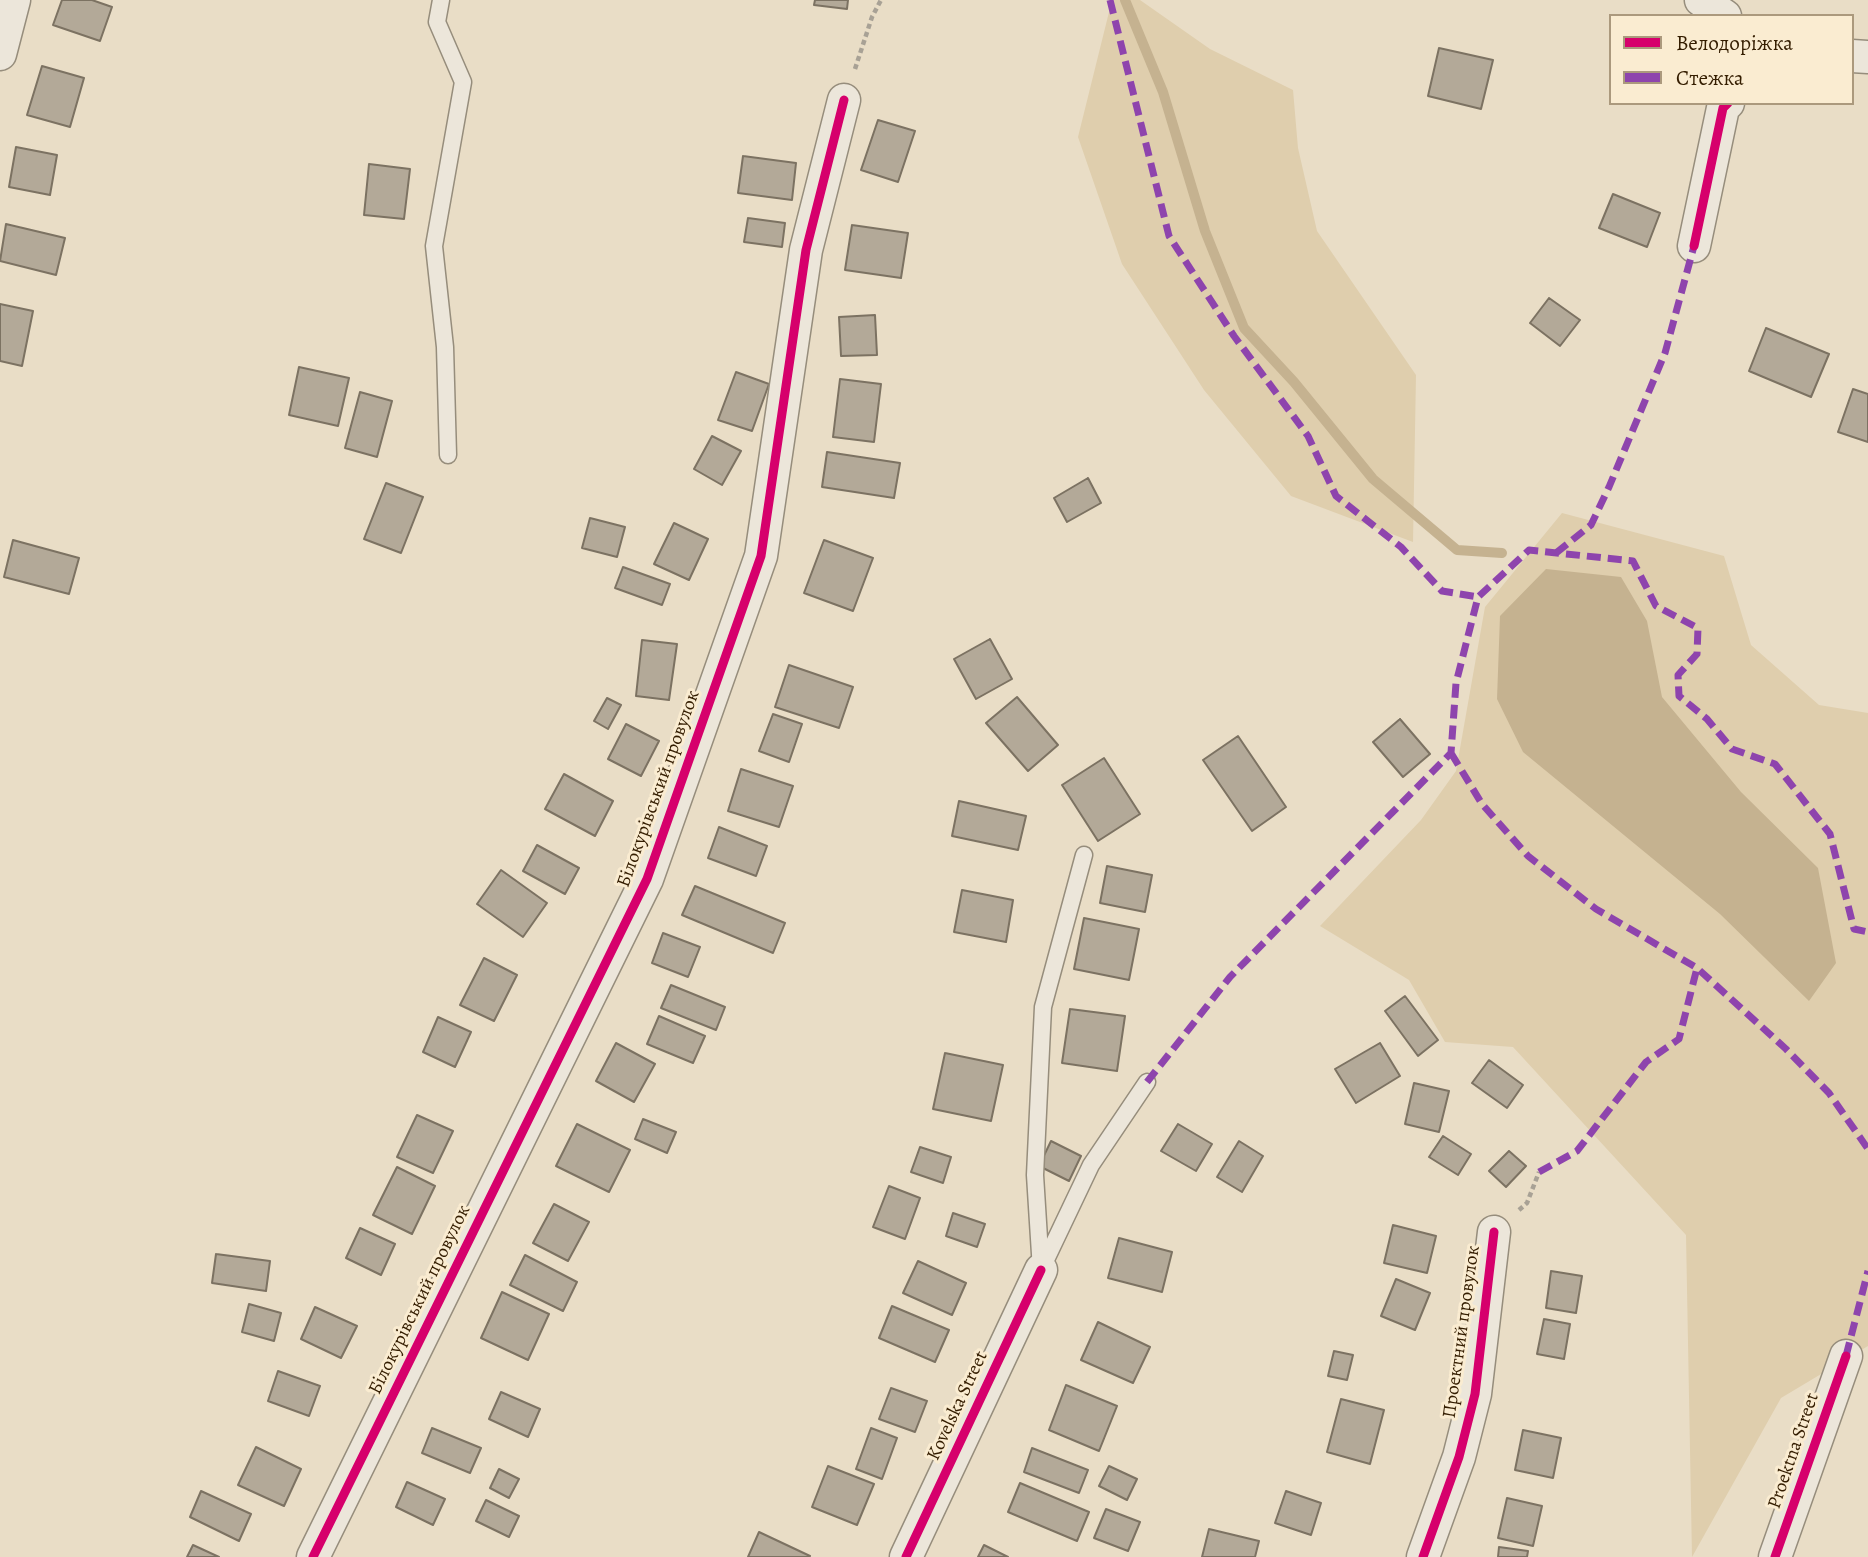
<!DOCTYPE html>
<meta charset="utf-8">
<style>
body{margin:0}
#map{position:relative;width:1868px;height:1557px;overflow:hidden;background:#e9ddc6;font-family:Alegreya,serif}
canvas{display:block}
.legend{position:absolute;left:1609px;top:14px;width:245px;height:91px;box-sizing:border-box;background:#faecd1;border:2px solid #ab997d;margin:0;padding:9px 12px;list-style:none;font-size:21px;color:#341d00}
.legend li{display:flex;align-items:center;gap:14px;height:35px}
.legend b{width:35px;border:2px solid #ab997d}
</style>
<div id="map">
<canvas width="1868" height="1557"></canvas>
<ul class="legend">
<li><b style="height:9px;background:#d6006c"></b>Велодоріжка</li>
<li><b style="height:9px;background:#8e44ad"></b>Стежка</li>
</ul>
</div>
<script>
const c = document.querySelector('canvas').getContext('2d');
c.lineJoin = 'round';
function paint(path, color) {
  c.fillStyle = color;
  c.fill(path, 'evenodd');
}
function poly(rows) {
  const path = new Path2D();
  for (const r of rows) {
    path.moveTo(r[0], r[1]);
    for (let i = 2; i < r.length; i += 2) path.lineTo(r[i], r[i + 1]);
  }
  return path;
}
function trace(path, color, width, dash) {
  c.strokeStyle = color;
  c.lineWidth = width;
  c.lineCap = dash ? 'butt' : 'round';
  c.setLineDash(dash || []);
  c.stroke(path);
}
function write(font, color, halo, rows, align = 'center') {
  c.font = font + ' Alegreya,serif';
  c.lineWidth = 6;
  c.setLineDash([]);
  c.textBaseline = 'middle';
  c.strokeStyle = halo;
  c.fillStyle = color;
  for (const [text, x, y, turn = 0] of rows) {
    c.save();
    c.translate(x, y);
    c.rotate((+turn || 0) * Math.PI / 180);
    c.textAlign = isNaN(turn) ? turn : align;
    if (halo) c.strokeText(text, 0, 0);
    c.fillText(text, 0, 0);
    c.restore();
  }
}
const green = poly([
 [1112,0,1140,0,1210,49,1293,90,1298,148,1317,231,1416,375,1413,542,1291,496,1204,390,1122,264,1078,137],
 [1562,513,1724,556,1751,645,1819,705,1868,713,1868,1346,1781,1398,1692,1557,1686,1235,1513,1047,1445,1042,1409,980,1320,926,1421,820,1456,771,1485,607]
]);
const water = poly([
 [1546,569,1621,577,1647,621,1662,697,1741,792,1818,868,1836,963,1809,1001,1720,914,1523,752,1497,699,1500,616]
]);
const stream = poly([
 [1125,0,1163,92,1205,231,1244,328,1294,382,1373,479,1457,550,1502,553]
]);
const building = poly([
 [62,0,92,0,112,7,100,41,53,25,62,0],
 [815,0,848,0,847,9,814,5,815,0],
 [1439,48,1493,60,1481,109,1428,96,1439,48],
 [42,66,84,78,70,127,27,115,42,66],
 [878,120,915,131,898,182,861,170,878,120],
 [16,147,57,155,50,195,9,187,16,147],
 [743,156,796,163,792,200,738,193,743,156],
 [369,164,410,169,404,219,364,215,369,164],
 [1613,194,1660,213,1647,247,1599,228,1613,194],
 [748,218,785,223,782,247,744,242,748,218],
 [6,224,65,238,56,275,0,261,6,224],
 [852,225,908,233,901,278,845,270,852,225],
 [1549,298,1580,320,1560,346,1530,323,1549,298],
 [0,304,33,311,22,366,0,361,0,304],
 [875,315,877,355,841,356,839,317,875,315],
 [1766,328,1829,354,1811,397,1749,371,1766,328],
 [299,367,349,378,338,426,289,415,299,367],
 [736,372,769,384,752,431,718,420,736,372],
 [840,379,881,384,874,442,833,437,840,379],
 [1853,389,1868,394,1868,442,1838,432,1853,389],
 [360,392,392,401,377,457,345,448,360,392],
 [712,436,741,451,722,485,694,469,712,436],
 [827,452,900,463,894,498,822,487,827,452],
 [1088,478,1101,503,1067,522,1054,498,1088,478],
 [386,483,423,497,401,553,364,539,386,483],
 [590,518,625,527,617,557,582,548,590,518],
 [674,523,708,539,689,580,654,564,674,523],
 [13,540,79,558,69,594,4,577,13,540],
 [824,540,873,558,853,611,804,593,824,540],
 [623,567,670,584,662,605,615,588,623,567],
 [990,639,1012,679,976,699,954,659,990,639],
 [642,640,677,644,669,700,636,696,642,640],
 [789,665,853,687,839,728,775,707,789,665],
 [1017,697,1058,745,1028,771,986,723,1017,697],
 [607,698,621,705,608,729,594,721,607,698],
 [773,714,802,724,789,762,759,751,773,714],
 [1400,719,1430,754,1403,777,1373,742,1400,719],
 [626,724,659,741,641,776,608,759,626,724],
 [1238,736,1286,807,1252,831,1203,760,1238,736],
 [1104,758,1140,814,1098,841,1062,785,1104,758],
 [741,769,793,786,779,827,728,811,741,769],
 [564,774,613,801,595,836,545,809,564,774],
 [959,801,1026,816,1018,850,952,836,959,801],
 [719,827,767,846,756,876,708,858,719,827],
 [537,845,579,868,565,894,523,871,537,845],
 [1107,866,1152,875,1145,912,1100,903,1107,866],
 [501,870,547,903,523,937,477,904,501,870],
 [695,886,785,923,773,953,682,915,695,886],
 [962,890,1013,900,1006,942,954,932,962,890],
 [1084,918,1139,929,1129,980,1074,969,1084,918],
 [663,933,700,947,688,977,652,963,663,933],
 [484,958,517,975,494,1021,460,1005,484,958],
 [671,985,725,1007,716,1030,661,1008,671,985],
 [1405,996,1438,1040,1418,1056,1385,1011,1405,996],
 [1070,1009,1125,1016,1117,1071,1062,1063,1070,1009],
 [659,1016,705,1036,693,1063,647,1044,659,1016],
 [438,1017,471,1032,455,1067,423,1052,438,1017],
 [616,1043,655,1064,634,1102,596,1081,616,1043],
 [1380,1043,1400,1076,1356,1103,1335,1069,1380,1043],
 [945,1053,1003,1065,991,1121,933,1109,945,1053],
 [1489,1060,1523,1085,1507,1108,1472,1083,1489,1060],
 [1414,1083,1449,1091,1439,1132,1405,1124,1414,1083],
 [417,1115,453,1131,433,1173,397,1157,417,1115],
 [643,1119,676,1132,667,1153,635,1139,643,1119],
 [577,1124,630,1150,609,1192,556,1166,577,1124],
 [1178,1124,1212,1144,1196,1171,1161,1151,1178,1124],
 [1443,1136,1471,1154,1458,1175,1429,1157,1443,1136],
 [1051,1141,1081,1156,1069,1181,1039,1166,1051,1141],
 [1239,1141,1263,1156,1242,1192,1217,1177,1239,1141],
 [920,1147,951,1157,943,1183,911,1172,920,1147],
 [1509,1151,1526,1166,1506,1187,1489,1171,1509,1151],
 [397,1167,435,1186,412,1234,373,1215,397,1167],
 [889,1186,920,1198,905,1239,873,1227,889,1186],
 [554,1204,589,1222,568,1261,533,1243,554,1204],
 [953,1213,985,1224,977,1247,946,1236,953,1213],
 [1393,1225,1436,1236,1427,1273,1384,1263,1393,1225],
 [360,1228,395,1244,381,1275,346,1258,360,1228],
 [1119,1238,1172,1252,1162,1292,1108,1278,1119,1238],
 [216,1254,270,1261,266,1291,212,1283,216,1254],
 [525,1255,577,1282,563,1311,510,1285,525,1255],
 [918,1261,966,1283,952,1315,903,1293,918,1261],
 [1551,1271,1582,1276,1576,1313,1546,1308,1551,1271],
 [1396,1279,1430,1293,1415,1330,1381,1316,1396,1279],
 [502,1292,549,1314,528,1360,481,1338,502,1292],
 [249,1304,281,1313,274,1341,242,1332,249,1304],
 [892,1306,949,1330,935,1362,879,1338,892,1306],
 [315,1307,357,1326,341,1358,301,1339,315,1307],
 [1544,1319,1570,1324,1564,1359,1537,1354,1544,1319],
 [1098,1322,1150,1347,1133,1383,1081,1360,1098,1322],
 [1334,1351,1353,1355,1347,1380,1328,1376,1334,1351],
 [278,1371,320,1386,309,1416,268,1401,278,1371],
 [1066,1385,1117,1406,1099,1451,1049,1430,1066,1385],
 [891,1388,927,1401,915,1432,879,1419,891,1388],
 [501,1392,540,1409,528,1437,489,1419,501,1392],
 [1341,1399,1384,1410,1370,1464,1327,1452,1341,1399],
 [432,1428,481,1448,470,1473,422,1453,432,1428],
 [871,1428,897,1438,882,1479,856,1469,871,1428],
 [1523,1430,1561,1438,1553,1478,1515,1470,1523,1430],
 [256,1447,301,1469,284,1506,238,1485,256,1447],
 [1032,1448,1088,1470,1079,1493,1024,1472,1032,1448],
 [828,1466,874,1484,857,1525,812,1507,828,1466],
 [1109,1466,1137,1479,1127,1500,1099,1486,1109,1466],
 [499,1469,519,1479,509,1498,490,1488,499,1469],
 [407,1482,445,1499,433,1525,396,1507,407,1482],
 [1020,1483,1089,1512,1077,1541,1008,1512,1020,1483],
 [201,1491,251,1514,239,1541,190,1517,201,1491],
 [1286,1491,1321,1503,1311,1535,1275,1523,1286,1491],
 [1507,1498,1542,1506,1533,1546,1498,1538,1507,1498],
 [486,1500,519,1516,509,1537,476,1521,486,1500],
 [1106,1509,1140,1522,1128,1551,1094,1538,1106,1509],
 [1209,1529,1259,1541,1255,1557,1202,1557,1209,1529],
 [759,1532,810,1556,809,1557,748,1557,759,1532],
 [193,1545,219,1557,187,1557,193,1545],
 [984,1545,1008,1557,978,1557,984,1545],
 [1499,1547,1528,1551,1527,1557,1498,1557,1499,1547]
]);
const path = poly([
 [855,69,872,17,881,0],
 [1519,1210,1527,1203,1539,1172]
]);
const service = poly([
 [441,0,437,22,463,82,434,246,445,347,448,455],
 [1042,1268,1091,1165,1147,1082],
 [1041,1270,1035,1175,1043,1007,1084,855]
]);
const minor = poly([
 [1701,0,1725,16],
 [0,54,14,0],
 [1852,56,1868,57],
 [1694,246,1723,108,1728,103],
 [313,1557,647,879,761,556,806,250,844,100],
 [906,1557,1041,1270],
 [1423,1557,1459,1457,1475,1394,1494,1232],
 [1775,1557,1846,1356]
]);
const quiet = poly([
 [1110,0,1169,236,1234,336,1308,436,1336,496,1401,547,1442,591,1478,597],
 [1556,553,1591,525,1609,487,1665,353,1694,246],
 [1451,753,1482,804,1528,856,1596,909,1697,968,1786,1049,1829,1093,1868,1149],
 [1147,1082,1230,977,1451,753,1456,683,1478,597,1529,550,1633,561,1656,606,1698,628,1697,654,1678,675,1679,696,1707,719,1732,749,1775,764,1830,834,1854,929,1868,932],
 [1539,1172,1577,1151,1646,1062,1679,1039,1697,968],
 [1846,1356,1868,1271]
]);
const cycleway = poly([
 [1694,246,1723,108,1728,103],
 [313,1557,647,879,761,556,806,250,844,100],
 [906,1557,1041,1270],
 [1423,1557,1459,1457,1475,1394,1494,1232],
 [1775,1557,1846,1356]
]);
const streetNames = [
 ["Білокурівський провулок",659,789,-70],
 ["Білокурівський провулок",420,1300,-64],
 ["Проектний провулок",1462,1332,-82],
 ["Kovelska Street",958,1406,-65],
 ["Proektna Street",1794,1451,-71]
];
paint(green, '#dfcead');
paint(water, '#c5b290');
trace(stream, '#c5b290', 10);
paint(building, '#b3a998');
trace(building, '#7c7262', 2);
trace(service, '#968d7c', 19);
trace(minor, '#968d7c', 35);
trace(path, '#a8a195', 4.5, [5, 3.5]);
trace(service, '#ece6da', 16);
trace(minor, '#ece6da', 32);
trace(quiet, '#8e44ad', 7, [14, 7]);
trace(cycleway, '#d6006c', 9);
write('19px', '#341d00', '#faecd1', streetNames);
</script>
